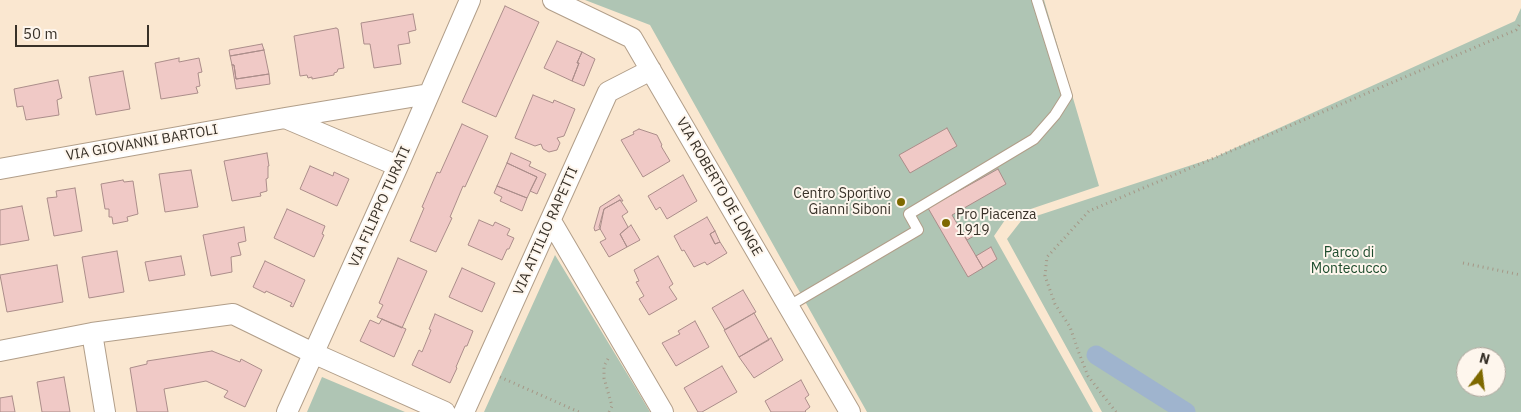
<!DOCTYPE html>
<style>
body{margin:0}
#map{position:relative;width:1521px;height:412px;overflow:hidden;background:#fae7d0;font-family:"IBM Plex Sans",sans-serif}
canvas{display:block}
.north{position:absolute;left:1456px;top:347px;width:50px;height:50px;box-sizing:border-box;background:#fef6ed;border:1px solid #afa79e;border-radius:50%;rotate:15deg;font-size:14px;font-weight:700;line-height:20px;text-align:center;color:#383128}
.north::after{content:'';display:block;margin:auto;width:18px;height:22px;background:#7e6900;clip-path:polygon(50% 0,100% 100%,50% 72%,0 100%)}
.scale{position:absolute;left:15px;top:25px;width:134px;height:22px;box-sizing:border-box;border:2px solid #383128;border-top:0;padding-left:6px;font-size:15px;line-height:18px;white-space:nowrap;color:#383128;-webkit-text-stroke:4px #fef6ed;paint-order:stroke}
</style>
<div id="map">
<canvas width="1521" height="412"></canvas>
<div class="north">N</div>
<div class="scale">50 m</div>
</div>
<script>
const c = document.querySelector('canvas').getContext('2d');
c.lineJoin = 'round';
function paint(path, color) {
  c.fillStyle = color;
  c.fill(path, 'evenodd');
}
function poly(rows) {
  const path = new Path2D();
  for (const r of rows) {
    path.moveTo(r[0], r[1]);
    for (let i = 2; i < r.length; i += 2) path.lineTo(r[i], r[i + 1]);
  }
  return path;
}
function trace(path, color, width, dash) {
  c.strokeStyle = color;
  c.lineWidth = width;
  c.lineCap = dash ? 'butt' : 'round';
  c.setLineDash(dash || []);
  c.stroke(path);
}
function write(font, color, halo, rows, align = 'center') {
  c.font = font + ' "IBM Plex Sans",sans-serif';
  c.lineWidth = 4;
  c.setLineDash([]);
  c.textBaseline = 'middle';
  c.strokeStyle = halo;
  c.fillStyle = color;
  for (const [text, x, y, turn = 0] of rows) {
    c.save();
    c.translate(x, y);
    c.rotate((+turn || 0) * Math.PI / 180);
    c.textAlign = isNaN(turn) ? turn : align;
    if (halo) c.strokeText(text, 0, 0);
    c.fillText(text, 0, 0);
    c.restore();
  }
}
const green = poly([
 [585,0,1044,0,1099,186,1007,217,994,236,1093,412,867,412,650,25],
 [1521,8,1521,412,1102,412,1007,239,1021,221,1213,158,1515,21],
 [1466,357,1496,357,1496,387,1466,387],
 [555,255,637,390,650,412,484,412],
 [322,377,405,412,307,412]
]);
const canal = poly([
 [1096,355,1186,412]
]);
const building = poly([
 [505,6,539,22,496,117,462,102,505,6],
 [413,14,416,30,408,32,410,43,398,45,401,64,374,68,370,44,364,44,361,23,413,14],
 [336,28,338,29,344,68,338,69,337,72,334,73,334,75,312,79,312,77,308,78,307,75,300,76,294,36,336,28],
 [557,41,582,52,577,63,579,63,572,81,544,68,557,41],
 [262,44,264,50,230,56,229,50,262,44],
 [264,50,269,74,236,79,234,65,232,65,230,56,264,50],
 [582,52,595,59,584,86,572,81,579,63,577,63,582,52],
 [179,58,179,62,199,58,202,72,198,73,200,86,196,87,198,93,161,99,155,63,179,58],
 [232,65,234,65,236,79,269,74,270,84,236,89,232,65],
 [123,71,130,109,96,115,89,77,123,71],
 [58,80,62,98,57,100,59,115,26,120,23,106,17,107,14,89,58,80],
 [533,95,553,103,554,100,575,109,564,136,557,138,560,143,557,150,549,152,543,149,541,144,535,146,515,138,533,95],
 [462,124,488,136,465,187,463,186,450,217,452,218,436,252,410,241,424,208,422,207,437,172,440,173,462,124],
 [947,128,957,146,910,173,899,155,947,128],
 [639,129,657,135,662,145,661,146,670,161,643,177,621,140,634,134,633,132,639,129],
 [267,153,269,166,268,166,268,178,266,179,267,191,260,193,261,196,232,201,224,161,267,153],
 [511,153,531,162,529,166,546,174,537,194,530,191,537,177,507,163,511,153],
 [507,163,537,177,527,198,497,186,507,163],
 [310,166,333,176,334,172,349,179,337,206,300,189,310,166],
 [998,169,1006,184,952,215,983,268,968,277,928,208,998,169],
 [191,170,198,207,165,212,159,174,191,170],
 [683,175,697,201,667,219,660,207,656,210,648,196,683,175],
 [123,180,124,182,133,181,138,214,127,217,128,221,113,224,112,217,109,217,109,209,105,209,101,184,123,180],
 [497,186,527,198,522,211,500,201,502,197,494,193,497,186],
 [75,188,82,231,54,236,47,198,57,197,56,191,75,188],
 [619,195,623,201,621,201,620,200,604,209,600,229,595,231,594,228,600,207,619,195],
 [620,200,628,212,622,216,628,227,620,234,627,247,609,257,600,242,606,239,599,227,604,209,620,200],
 [22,206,29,240,0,245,0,210,22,206],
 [287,209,325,226,322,234,324,235,314,257,274,238,287,209],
 [707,217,715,231,710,234,715,244,720,242,727,253,707,265,705,262,694,267,684,250,682,251,674,236,707,217],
 [479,220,493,226,495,222,510,229,507,235,514,238,509,249,507,249,502,260,468,245,479,220],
 [631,225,640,240,627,247,620,234,631,225],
 [976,226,979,233,967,240,963,233,976,226],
 [244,227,246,241,238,243,241,255,231,257,232,272,211,276,203,235,244,227],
 [715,231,720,242,715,244,710,234,715,231],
 [991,247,997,259,983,268,976,256,991,247],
 [117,251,124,292,89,298,82,257,117,251],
 [181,256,185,275,149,281,145,262,181,256],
 [658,256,673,284,669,287,677,299,649,315,639,299,644,296,636,282,639,281,634,270,658,256],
 [398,258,427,271,402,328,377,317,383,305,379,303,398,258],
 [265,261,305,280,293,307,290,306,292,303,266,291,265,293,253,287,265,261],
 [57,265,63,302,7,312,0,275,57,265],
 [462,268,495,283,482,312,449,297,462,268],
 [743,290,756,312,725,330,712,308,743,290],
 [754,313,769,340,739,357,724,330,754,313],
 [435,314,473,331,467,346,465,346,456,367,457,368,450,383,412,365,419,350,422,352,431,330,429,329,435,314],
 [382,319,406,329,394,357,360,341,370,320,379,324,382,319],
 [695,321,709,347,676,366,662,343,680,334,678,331,695,321],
 [771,338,783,360,754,378,739,357,771,338],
 [212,351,240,362,241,359,262,370,245,407,224,397,228,391,206,381,164,389,168,412,137,412,130,368,147,364,147,361,212,351],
 [722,366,737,392,702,412,698,412,684,388,722,366],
 [64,377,70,412,42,412,37,382,64,377],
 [801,380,809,395,805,398,810,407,805,411,806,412,771,412,765,401,801,380],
 [12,396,15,412,0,412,0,398,12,396]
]);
const path = poly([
 [1463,263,1521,275],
 [500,377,579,412],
 [609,412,612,406,604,378,604,366,609,357],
 [1116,412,1088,376,1079,353,1070,327,1055,304,1045,276,1047,257,1089,211,1516,30,1521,22]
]);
const lane = poly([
 [789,306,918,230,909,214,1034,139,1055,115,1067,96,1037,0]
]);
const street = poly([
 [553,0,632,38,850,412],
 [285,118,398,166],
 [0,169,285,118,429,94],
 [551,221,663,412],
 [92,333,105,412],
 [0,351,92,333,233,314,313,353,445,412],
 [287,412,398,166,470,0],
 [464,412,608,92,651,70]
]);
const markers = [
 [901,202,5,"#7e6900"],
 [946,223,5,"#7e6900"]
];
const streetNames = [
 ["VIA GIOVANNI BARTOLI",142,143,-10],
 ["VIA ROBERTO DE LONGE",719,187,60],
 ["VIA FILIPPO TURATI",380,207,-66],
 ["VIA ATTILIO RAPETTI",546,231,-66]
];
const poiNames = [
 ["Centro Sportivo",891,194],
 ["Gianni Siboni",891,210],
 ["Pro Piacenza",956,215,"left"],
 ["1919",956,231,"left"]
];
const parkNames = [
 ["Parco di",1349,253],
 ["Montecucco",1349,269]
];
paint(green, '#afc5b4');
trace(canal, '#9fb4ce', 19);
paint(building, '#f0c9c6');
trace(building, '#ab8d8a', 1);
trace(lane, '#b19e89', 12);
trace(street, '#b19e89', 22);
trace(path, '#a59786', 3, [1, 4]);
trace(lane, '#fff', 10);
trace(street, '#fff', 20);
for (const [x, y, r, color] of markers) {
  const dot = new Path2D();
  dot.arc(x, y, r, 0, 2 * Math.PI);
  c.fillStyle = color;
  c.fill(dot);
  trace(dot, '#fef6ed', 2);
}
write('14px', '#383128', '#fef6ed', streetNames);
write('14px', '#383128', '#fef6ed', poiNames, 'right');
write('14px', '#1d4c2d', '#fef6ed', parkNames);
</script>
